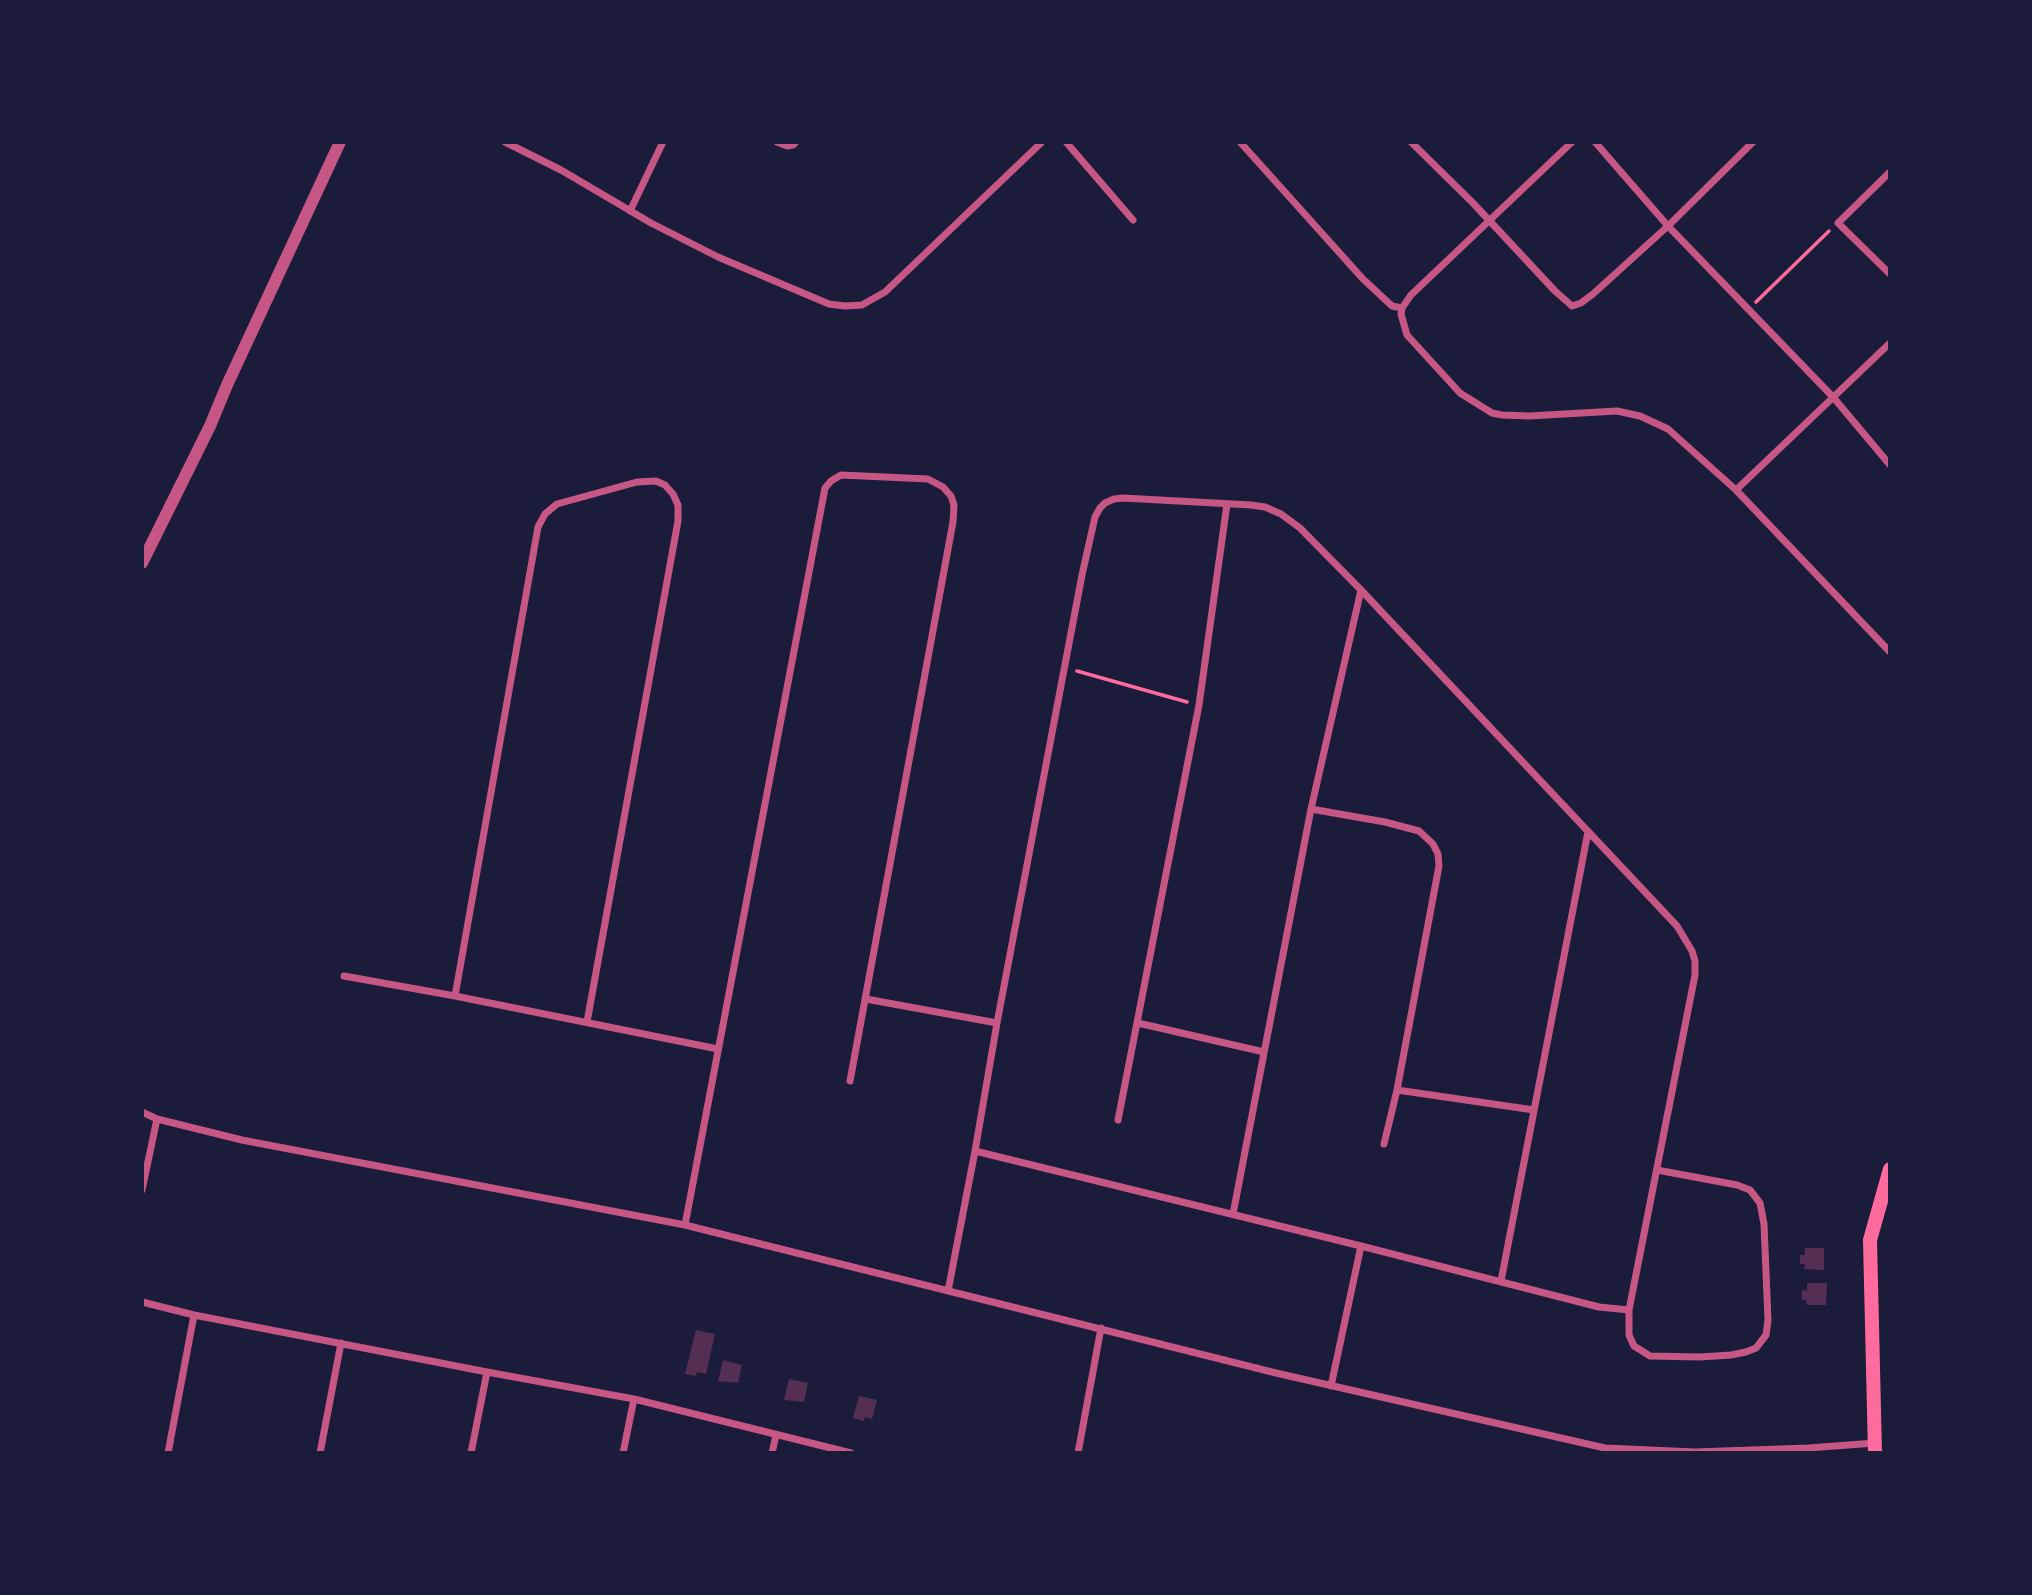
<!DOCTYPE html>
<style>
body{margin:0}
#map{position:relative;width:2032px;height:1595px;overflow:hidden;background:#1b1b3a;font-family:"Fira Sans",sans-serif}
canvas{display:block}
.frame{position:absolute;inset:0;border:144px solid #1b1b3a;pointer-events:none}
</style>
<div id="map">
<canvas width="2032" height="1595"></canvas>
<div class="frame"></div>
</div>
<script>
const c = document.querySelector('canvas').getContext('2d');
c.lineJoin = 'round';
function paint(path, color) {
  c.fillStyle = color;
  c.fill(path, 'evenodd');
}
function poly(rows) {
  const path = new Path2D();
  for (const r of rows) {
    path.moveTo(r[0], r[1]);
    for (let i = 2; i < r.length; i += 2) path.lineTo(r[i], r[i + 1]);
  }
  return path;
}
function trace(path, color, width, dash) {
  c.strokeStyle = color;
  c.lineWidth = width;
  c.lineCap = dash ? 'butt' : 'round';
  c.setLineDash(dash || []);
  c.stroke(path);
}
const building = poly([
 [1805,1248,1824,1248,1824,1270,1804,1269,1805,1264,1800,1264,1800,1255,1805,1255],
 [1807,1283,1827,1283,1826,1305,1807,1305,1806,1300,1802,1300,1802,1290,1807,1291],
 [696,1330,715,1334,706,1374,697,1372,696,1376,685,1374],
 [723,1360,742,1365,738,1383,718,1381],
 [789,1379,808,1383,804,1402,784,1400],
 [859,1396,877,1400,872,1419,865,1417,864,1421,853,1418]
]);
const path = poly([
 [1756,302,1829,231],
 [1077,671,1187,702]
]);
const minor = poly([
 [505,142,561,170,651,223,718,257,829,304,845,306,862,305,885,292,1042,142],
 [777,142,787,146,793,145,796,142],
 [1066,142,1133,220],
 [1240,142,1363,279,1392,306,1402,308],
 [1411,142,1473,203,1555,291,1572,306,1581,303,1593,294,1668,226,1753,142],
 [1572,142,1411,295,1402,308,1401,314,1407,335,1460,393,1492,413,1502,415,1529,416,1617,411,1640,416,1668,429,1736,490,1890,652],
 [1595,142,1668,226,1833,397,1890,465],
 [1890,172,1838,223,1890,274],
 [630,211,663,142],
 [1736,490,1890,343],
 [1311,809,1385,822,1419,831,1433,844,1438,854,1439,866,1397,1090,1384,1144],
 [344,976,455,996,718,1049],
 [455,996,538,527,545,514,557,504,637,482,656,481,665,485,673,494,678,505,678,521,587,1022],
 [866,999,997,1023],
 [1138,1023,1264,1052],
 [1397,1090,1534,1110],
 [142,1112,157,1119,242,1140,685,1225,1276,1373,1605,1448,1695,1452,1808,1448,1875,1443],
 [1118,1120,1199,705,1227,504],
 [142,1190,157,1119],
 [1233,1214,1311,809,1361,590],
 [685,1225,825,488,831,481,841,475,928,479,943,487,951,496,954,505,953,522,850,1081],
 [1501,1281,1588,832],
 [948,1291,975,1151],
 [142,1302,194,1315,487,1372,634,1399,851,1453],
 [1629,1310,1599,1307,1361,1246,975,1151,997,1023,1082,575,1095,517,1100,508,1105,503,1114,499,1123,498,1251,505,1265,507,1281,514,1300,528,1361,590,1677,926,1692,951,1695,961,1695,975,1629,1310,1629,1335,1634,1346,1650,1356,1700,1357,1731,1355,1746,1352,1756,1348,1766,1335,1768,1320,1764,1224,1760,1203,1750,1190,1737,1185,1657,1170],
 [1331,1386,1361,1246],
 [168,1453,194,1315],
 [320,1453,341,1343],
 [471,1453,487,1372],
 [623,1453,634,1399],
 [772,1453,776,1435],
 [1078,1453,1101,1328]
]);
const tertiary = poly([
 [142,563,210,426,227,385,340,142]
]);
const secondary = poly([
 [1875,1453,1870,1240,1890,1169]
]);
paint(building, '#542f53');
trace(path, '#ff6b9d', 3.5);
trace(minor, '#c65784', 7);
trace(tertiary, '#c65784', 12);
trace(secondary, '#ff6b9d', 14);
</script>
